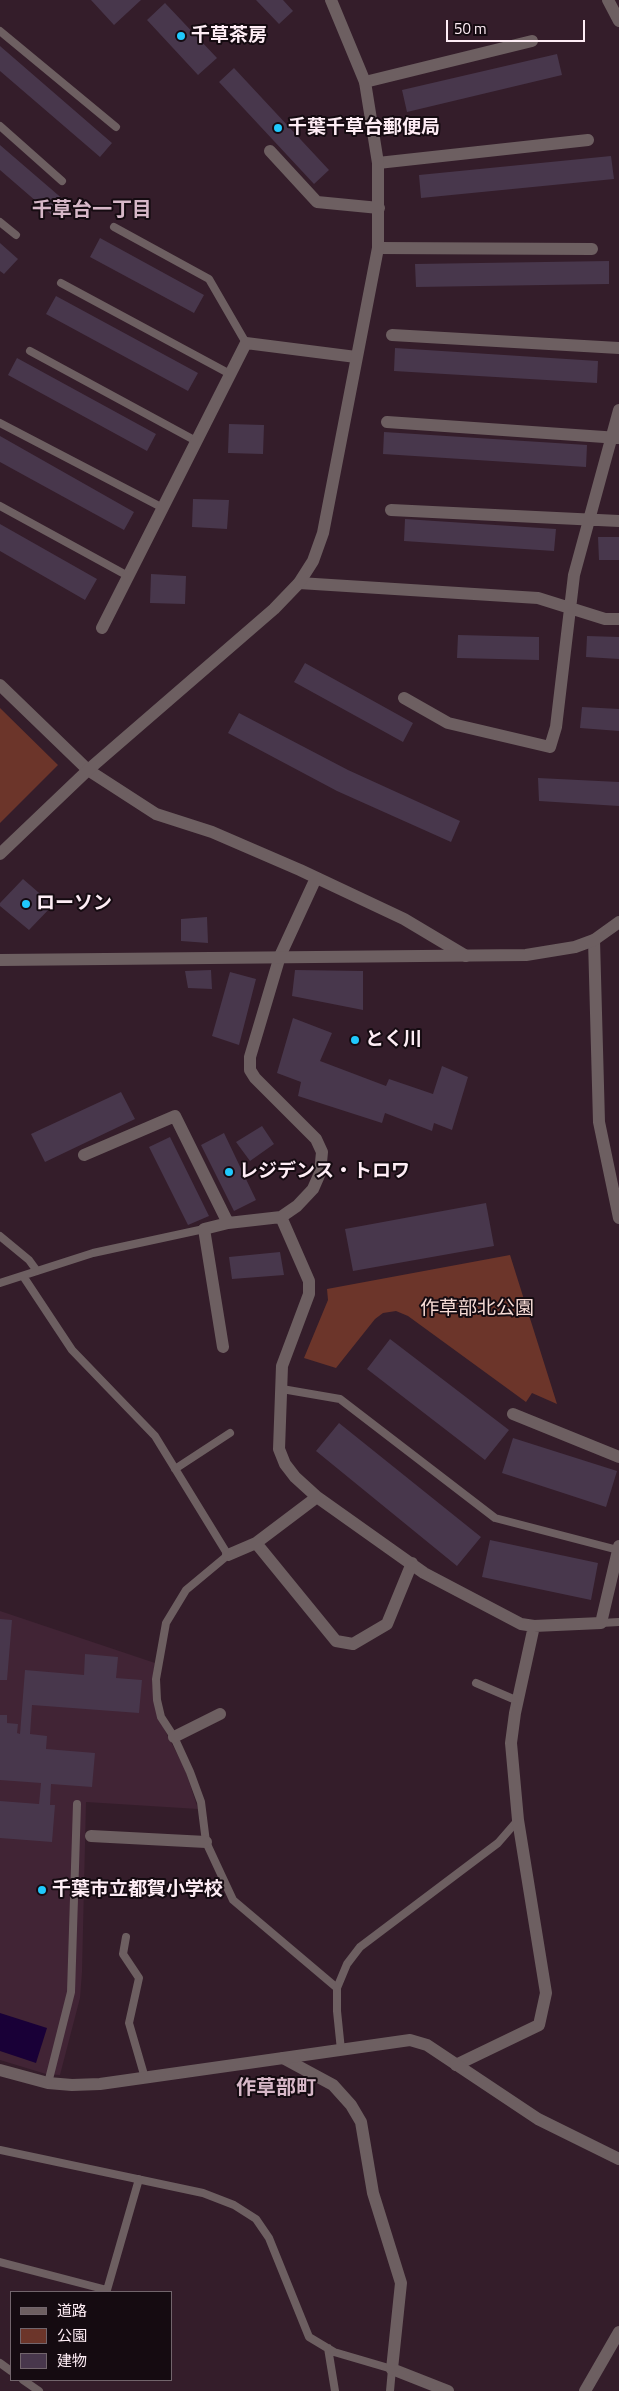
<!DOCTYPE html>
<meta charset="utf-8">
<style>
body{margin:0}
#map{position:relative;width:619px;height:2391px;overflow:hidden;background:#341d2a;font-family:"Titillium Web","Noto Sans JP",sans-serif}
canvas{display:block}
.legend{position:absolute;left:10px;top:2291px;width:162px;height:90px;box-sizing:border-box;background:#150b11;border:1px solid #72656c;margin:0;padding:6px 9px;list-style:none;font-size:15px;color:#feedf5}
.legend li{display:flex;align-items:center;gap:10px;height:25px}
.legend b{width:25px;border:1px solid #72656c}
.scale{position:absolute;left:446px;top:20px;width:139px;height:22px;box-sizing:border-box;border:2px solid #feedf5;border-top:0;padding-left:6px;font-size:15px;line-height:18px;white-space:nowrap;color:#feedf5;-webkit-text-stroke:4px #150b11;paint-order:stroke}
</style>
<div id="map">
<canvas width="619" height="2391"></canvas>
<ul class="legend">
<li><b style="height:6px;background:#6d5f61"></b>道路</li>
<li><b style="height:14px;background:#6c352a"></b>公園</li>
<li><b style="height:14px;background:#48374c"></b>建物</li>
</ul>
<div class="scale">50 m</div>
</div>
<script>
const c = document.querySelector('canvas').getContext('2d');
c.lineJoin = 'round';
function paint(path, color) {
  c.fillStyle = color;
  c.fill(path, 'evenodd');
}
function poly(rows) {
  const path = new Path2D();
  for (const r of rows) {
    path.moveTo(r[0], r[1]);
    for (let i = 2; i < r.length; i += 2) path.lineTo(r[i], r[i + 1]);
  }
  return path;
}
function trace(path, color, width, dash) {
  c.strokeStyle = color;
  c.lineWidth = width;
  c.lineCap = dash ? 'butt' : 'round';
  c.setLineDash(dash || []);
  c.stroke(path);
}
function write(font, color, halo, rows, align = 'center') {
  c.font = font + ' "Titillium Web","Noto Sans JP",sans-serif';
  c.lineWidth = 4;
  c.setLineDash([]);
  c.textBaseline = 'middle';
  c.strokeStyle = halo;
  c.fillStyle = color;
  for (const [text, x, y, turn = 0] of rows) {
    c.save();
    c.translate(x, y);
    c.rotate((+turn || 0) * Math.PI / 180);
    c.textAlign = isNaN(turn) ? turn : align;
    if (halo) c.strokeText(text, 0, 0);
    c.fillText(text, 0, 0);
    c.restore();
  }
}
const built = poly([
 [0,1611,155,1663,152,1682,160,1721,185,1769,198,1809,86,1802,82,1972,80,1998,60,2075,46,2074,0,2060]
]);
const green = poly([
 [0,708,58,765,0,823],
 [510,1255,557,1404,532,1393,526,1402,408,1316,396,1311,383,1313,375,1319,336,1368,304,1358,328,1300,327,1289]
]);
const water = poly([
 [0,2013,47,2028,36,2063,0,2051]
]);
const building = poly([
 [91,0,141,0,114,25],
 [256,0,283,0,293,11,279,24],
 [165,3,217,58,198,75,147,20],
 [0,46,112,143,100,157,0,71],
 [557,54,562,75,407,112,402,90],
 [234,68,329,170,314,184,219,82],
 [0,145,65,201,52,215,0,170],
 [611,156,614,179,421,198,419,175],
 [100,238,204,295,194,313,90,257],
 [0,243,18,259,4,274,0,271],
 [609,261,609,284,416,287,415,264],
 [56,296,198,373,188,391,46,314],
 [395,348,598,361,597,383,394,371],
 [17,358,156,434,147,451,8,375],
 [229,424,264,425,263,454,228,453],
 [384,432,587,445,586,467,383,454],
 [0,436,134,512,124,530,0,462],
 [193,499,229,500,227,529,192,527],
 [405,519,556,529,554,551,404,541],
 [0,524,97,579,85,600,0,551],
 [598,537,619,537,619,560,599,560],
 [151,574,186,576,185,604,150,603],
 [458,635,539,637,539,660,457,658],
 [587,636,619,637,619,659,586,657],
 [305,663,413,723,403,742,294,682],
 [582,707,619,709,619,731,580,728],
 [239,713,348,770,460,821,451,842,337,791,228,733],
 [538,778,619,782,619,806,539,801],
 [23,879,53,905,29,930,0,906,0,903],
 [207,917,208,943,181,941,181,919],
 [211,970,212,989,188,988,185,971],
 [295,970,363,971,363,1010,292,996],
 [230,972,256,979,239,1045,212,1036],
 [293,1018,332,1033,320,1061,386,1086,389,1079,433,1094,442,1066,468,1077,452,1130,434,1123,432,1131,385,1113,382,1123,298,1096,301,1082,277,1073],
 [121,1092,135,1119,45,1162,31,1134],
 [262,1126,274,1144,250,1161,236,1142],
 [224,1133,256,1200,234,1211,201,1145],
 [170,1137,209,1216,188,1225,149,1147],
 [486,1203,494,1246,353,1271,345,1229],
 [280,1252,284,1275,232,1279,229,1257],
 [390,1339,509,1430,485,1460,367,1369],
 [339,1423,481,1537,457,1566,316,1451],
 [513,1438,617,1471,606,1507,502,1473],
 [490,1540,598,1563,591,1600,482,1577],
 [0,1619,12,1620,7,1680,0,1680],
 [85,1654,118,1657,116,1678,142,1680,139,1713,32,1705,30,1734,47,1736,46,1749,95,1753,92,1787,51,1784,50,1805,55,1805,52,1842,0,1838,0,1801,39,1804,41,1783,0,1780,0,1715,7,1715,7,1723,18,1724,17,1733,20,1734,25,1670,84,1675]
]);
const service = poly([
 [0,31,116,127],
 [0,126,62,181],
 [0,222,16,235],
 [114,227,209,279,246,343],
 [61,283,230,374],
 [30,351,196,441],
 [0,423,163,508],
 [0,506,128,576],
 [0,1236,29,1260,37,1271],
 [23,1276,72,1350,155,1436,228,1555,186,1590,166,1623,156,1679,157,1700,161,1717,174,1737,190,1772,201,1802,206,1842,233,1900,337,1988],
 [0,1283,93,1253,204,1229],
 [282,1389,340,1399,495,1518,618,1550],
 [175,1469,230,1433],
 [601,1623,619,1622],
 [476,1683,518,1701],
 [126,1937,123,1954,139,1978,129,2023,145,2078],
 [341,2050,337,2011,337,1988,347,1964,360,1947,498,1843,518,1820],
 [48,2083,71,1992,77,1804],
 [0,2150,203,2193,234,2205,256,2219,269,2238,309,2337,334,2352,392,2369,390,2391],
 [0,2262,107,2290,139,2179],
 [328,2348,335,2391],
 [0,2363,11,2371],
 [23,2380,39,2391]
]);
const minor = poly([
 [608,0,619,21],
 [365,82,532,41],
 [270,151,317,202,379,208],
 [378,163,588,140],
 [378,248,592,249],
 [392,335,619,348],
 [387,422,619,438],
 [391,510,619,521],
 [299,583,538,598,605,619,619,619],
 [102,628,246,343,356,357],
 [0,685,88,770,156,814,212,832,300,870,404,919,466,956],
 [404,698,448,723,550,747,556,727,574,575,619,410],
 [594,940,599,1122,619,1218],
 [84,1155,175,1116,228,1223],
 [281,1217,309,1281,309,1294,282,1366,279,1449,285,1464,295,1477,317,1497,424,1573,521,1624,534,1626,601,1623,619,1546],
 [223,1347,204,1229,228,1223,281,1217,297,1206,313,1189,320,1173,322,1152,316,1139,255,1078,250,1070,250,1057,280,956,316,878],
 [513,1414,619,1457],
 [256,1543,336,1641,353,1644,387,1624,412,1563],
 [228,1555,256,1543,317,1497],
 [174,1737,220,1714],
 [91,1836,206,1842],
 [283,2058,333,2085,351,2105,361,2122,373,2193,401,2283,392,2369,448,2391],
 [456,2065,539,2025,546,1993,518,1820,511,1743,515,1713,534,1626],
 [585,2391,619,2332]
]);
const tertiary = poly([
 [0,854,88,770,274,609,299,583,313,561,323,533,378,248,378,163,365,82,331,0],
 [0,960,526,955,575,947,594,940,619,922],
 [0,2070,48,2083,72,2085,100,2084,410,2040,427,2045,538,2119,619,2159]
]);
const markers = [
 [181,36,5,"#20c9fd"],
 [278,128,5,"#20c9fd"],
 [26,904,5,"#20c9fd"],
 [355,1040,5,"#20c9fd"],
 [229,1172,5,"#20c9fd"],
 [42,1890,5,"#20c9fd"]
];
const poiNames = [
 ["千草茶房",191,36],
 ["千葉千草台郵便局",288,128],
 ["ローソン",36,904],
 ["とく川",365,1040],
 ["レジデンス・トロワ",239,1172],
 ["千葉市立都賀小学校",52,1890]
];
const parkNames = [
 ["作草部北公園",477,1309]
];
const neighbourhoodNames = [
 ["千草台一丁目",92,211],
 ["作草部町",276,2089]
];
paint(built, '#412435');
paint(green, '#6c352a');
paint(water, '#190037');
paint(building, '#48374c');
trace(service, '#6d5f61', 8);
trace(minor, '#6d5f61', 12);
trace(tertiary, '#6d5f61', 12);
for (const [x, y, r, color] of markers) {
  const dot = new Path2D();
  dot.arc(x, y, r, 0, 2 * Math.PI);
  c.fillStyle = color;
  c.fill(dot);
  trace(dot, '#150b11', 2);
}
write('bold 19px', '#feedf5', '#150b11', poiNames, 'left');
write('19px', '#f7dcd6', '#150b11', parkNames);
write('bold 20px', '#d7b8c8', '#150b11', neighbourhoodNames);
</script>
